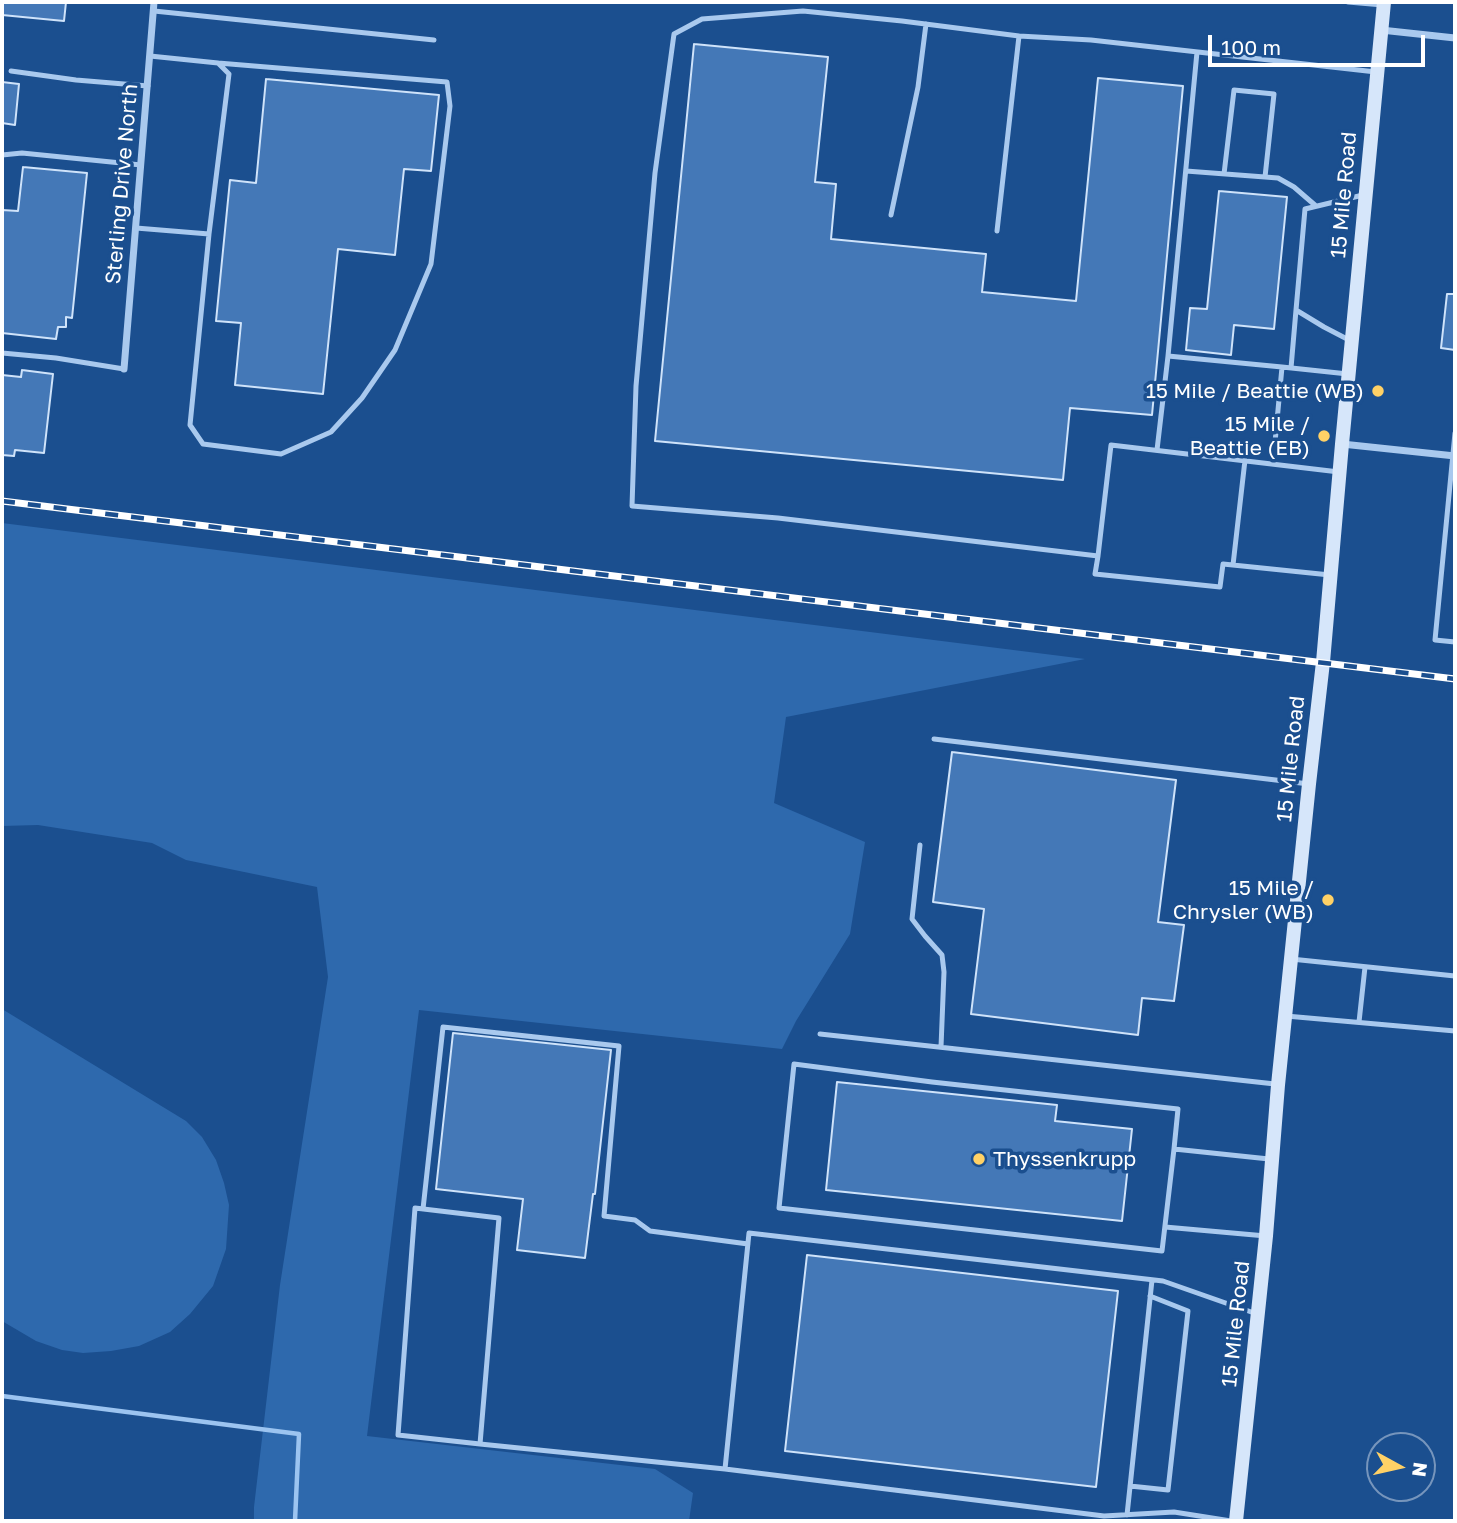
<!DOCTYPE html>
<style>
body{margin:0}
#map{position:relative;width:1457px;height:1523px;overflow:hidden;background:#1b4f8f;font-family:"Golos Text",sans-serif}
canvas{display:block}
.frame{position:absolute;inset:0;border:4px solid #fff;pointer-events:none}
.north{position:absolute;left:1366px;top:1432px;width:70px;height:70px;box-sizing:border-box;background:#1b4f8f;border:2px solid #7695bc;border-radius:50%;rotate:98deg;font-size:19px;font-weight:700;line-height:28px;text-align:center;color:#fff}
.north::after{content:'';display:block;margin:auto;width:24px;height:32px;background:#ffd166;clip-path:polygon(50% 0,100% 100%,50% 72%,0 100%)}
.scale{position:absolute;left:1208px;top:35px;width:217px;height:32px;box-sizing:border-box;border:4px solid #fff;border-top:0;padding-left:9px;font-size:21px;line-height:24px;white-space:nowrap;color:#fff;-webkit-text-stroke:5px #1b4f8f;paint-order:stroke}
</style>
<div id="map">
<canvas width="1457" height="1523"></canvas>
<div class="frame"></div>
<div class="north">N</div>
<div class="scale">100 m</div>
</div>
<script>
const c = document.querySelector('canvas').getContext('2d');
c.lineJoin = 'round';
function paint(path, color) {
  c.fillStyle = color;
  c.fill(path, 'evenodd');
}
function poly(rows) {
  const path = new Path2D();
  for (const r of rows) {
    path.moveTo(r[0], r[1]);
    for (let i = 2; i < r.length; i += 2) path.lineTo(r[i], r[i + 1]);
  }
  return path;
}
function trace(path, color, width, dash) {
  c.strokeStyle = color;
  c.lineWidth = width;
  c.lineCap = dash ? 'butt' : 'round';
  c.setLineDash(dash || []);
  c.stroke(path);
}
function write(font, color, halo, rows, align = 'center') {
  c.font = font + ' "Golos Text",sans-serif';
  c.lineWidth = 7;
  c.setLineDash([]);
  c.textBaseline = 'middle';
  c.strokeStyle = halo;
  c.fillStyle = color;
  for (const [text, x, y, turn = 0] of rows) {
    c.save();
    c.translate(x, y);
    c.rotate((+turn || 0) * Math.PI / 180);
    c.textAlign = isNaN(turn) ? turn : align;
    if (halo) c.strokeText(text, 0, 0);
    c.fillText(text, 0, 0);
    c.restore();
  }
}
const green = poly([
 [2,523,1085,659,786,717,774,803,865,842,850,934,796,1021,782,1049,419,1010,367,1436,655,1469,693,1493,689,1521,254,1521,254,1507,280,1285,328,977,317,887,186,860,152,843,38,825,2,826],
 [2,1009,186,1121,202,1137,216,1160,224,1183,229,1205,226,1249,213,1286,190,1314,170,1332,139,1346,111,1351,83,1353,62,1350,36,1341,2,1321]
]);
const stream = poly([
 [2,1396,299,1434,295,1521]
]);
const building = poly([
 [2,2,66,2,64,21,2,15,2,2],
 [694,44,828,57,815,182,836,184,831,239,986,254,982,292,1076,301,1098,78,1183,86,1152,415,1070,408,1063,480,655,441,694,44],
 [266,79,439,95,431,171,404,169,395,255,338,249,323,394,235,385,241,323,216,321,230,180,256,183,266,79],
 [2,82,19,84,15,125,2,123,2,82],
 [23,167,87,173,72,318,66,317,66,327,58,327,56,339,2,333,2,210,18,211,23,167],
 [1219,191,1287,197,1274,329,1234,325,1231,355,1186,350,1190,308,1207,309,1219,191],
 [1447,294,1455,294,1455,350,1441,348,1447,294],
 [22,370,53,374,44,453,15,450,14,456,2,455,2,375,21,377,22,370],
 [952,752,1176,780,1158,922,1184,925,1174,1001,1142,998,1138,1035,971,1014,984,909,933,902,952,752],
 [453,1033,611,1050,595,1194,593,1194,585,1258,517,1250,523,1199,436,1189,453,1033],
 [837,1082,1057,1105,1055,1121,1132,1129,1122,1221,826,1190,837,1082],
 [807,1255,1118,1291,1096,1487,785,1451,807,1255]
]);
const lane = poly([
 [1348,2,1383,5],
 [154,11,434,40],
 [1019,36,902,21,803,11,702,19,674,34,655,173,636,386,632,506,778,518,1098,556,1111,445,1339,472],
 [150,56,218,63,229,74,209,234,190,425,203,444,281,454,331,432,362,398,395,350,431,264,450,106,447,82,218,63],
 [11,71,76,80,148,86],
 [2,155,22,153,141,165],
 [1186,171,1278,178,1294,187,1316,206],
 [1224,174,1234,90,1274,94,1265,177],
 [891,215,918,87,926,24],
 [136,228,209,234],
 [997,231,1019,36,1091,40,1376,72],
 [1349,340,1324,327,1296,310,1305,209,1363,195],
 [2,353,56,358,124,369],
 [1168,356,1197,52],
 [1291,368,1296,310],
 [1455,433,1435,640,1455,642],
 [1157,450,1168,356,1282,367],
 [1273,464,1282,367,1348,374],
 [1098,556,1095,574,1220,587,1223,564,1330,575],
 [1233,565,1245,460],
 [934,739,1309,784],
 [920,845,912,919,925,936,942,955,944,972,941,1047],
 [1291,959,1455,976],
 [1286,1016,1455,1031],
 [1359,1022,1365,967],
 [820,1034,1275,1084],
 [1174,1149,1162,1251,779,1208,794,1064,932,1082,1178,1109,1174,1149,1269,1159],
 [423,1209,443,1027,619,1046,604,1216,635,1220,650,1231,748,1244],
 [1165,1227,1266,1236],
 [480,1444,499,1218,415,1208,398,1435,480,1444,725,1469],
 [1130,1486,1168,1490,1188,1311,1150,1296],
 [1127,1515,1152,1280],
 [1231,1521,1174,1512,1104,1516,725,1469,749,1233,1163,1281,1257,1314]
]);
const street = poly([
 [1381,30,1455,38],
 [124,369,154,2],
 [1342,444,1455,456]
]);
const secondary = poly([
 [1236,1521,1266,1236,1278,1085,1309,784,1323,662,1342,444,1384,2]
]);
const rail = poly([
 [2,501,1455,679]
]);
const markers = [
 [1378,391,7,"#ffd166"],
 [1324,436,7,"#ffd166"],
 [1328,900,7,"#ffd166"],
 [979,1159,7,"#ffd166"]
];
const streetNames = [
 ["Sterling Drive North",122,184,-85],
 ["15 Mile Road",1344,195,-85],
 ["15 Mile Road",1291,759,-84],
 ["15 Mile Road",1236,1324,-84]
];
const poiNames = [
 ["15 Mile / Beattie (WB)",1364,391],
 ["15 Mile /",1310,424],
 ["Beattie (EB)",1310,448],
 ["15 Mile /",1314,888],
 ["Chrysler (WB)",1314,912],
 ["Thyssenkrupp",993,1159,"left"]
];
paint(green, '#2e69ad');
trace(stream, '#9cc4f0', 4.5);
paint(building, '#4478b7');
trace(building, '#cfe3fa', 2);
trace(lane, '#a9c9ee', 5);
trace(street, '#a9c9ee', 7);
trace(secondary, '#d6e6fa', 14);
trace(rail, '#fff', 7);
trace(rail, '#1b4f8f', 4.5, [13]);
for (const [x, y, r, color] of markers) {
  const dot = new Path2D();
  dot.arc(x, y, r, 0, 2 * Math.PI);
  c.fillStyle = color;
  c.fill(dot);
  trace(dot, '#1b4f8f', 2.5);
}
write('21px', '#fff', '#1b4f8f', streetNames);
write('21px', '#fff', '#1b4f8f', poiNames, 'right');
</script>
